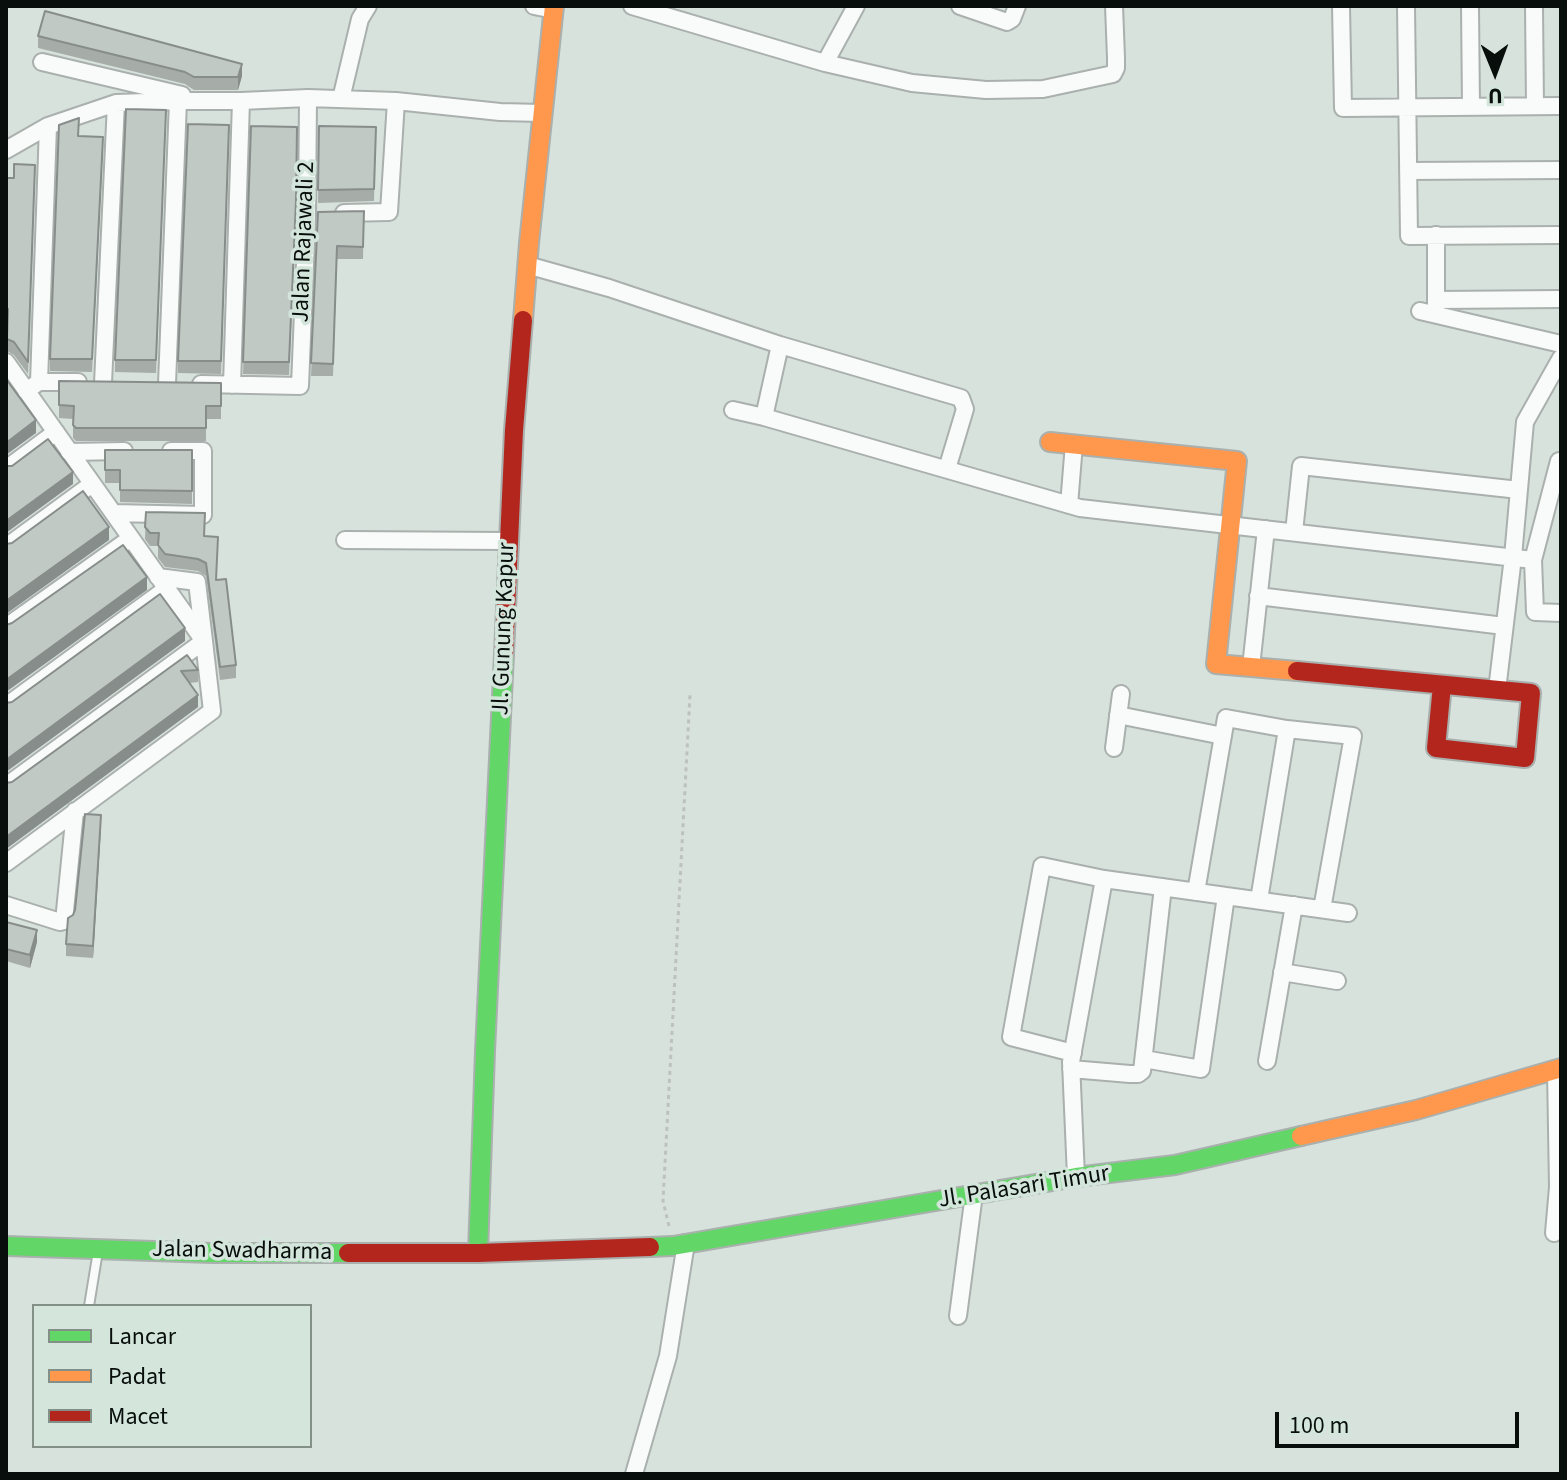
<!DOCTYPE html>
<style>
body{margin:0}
#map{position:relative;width:1567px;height:1480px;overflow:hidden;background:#d8e2dd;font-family:"Source Sans 3",sans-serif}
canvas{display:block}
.frame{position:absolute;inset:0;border:8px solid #080e0b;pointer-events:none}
.legend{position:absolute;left:32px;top:1304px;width:280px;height:144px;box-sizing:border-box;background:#d4e6dc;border:2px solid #829088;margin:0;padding:10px 14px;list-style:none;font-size:24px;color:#080e0b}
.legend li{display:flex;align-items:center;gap:16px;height:40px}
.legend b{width:40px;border:2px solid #829088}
.north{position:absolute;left:1455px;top:32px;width:80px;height:80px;-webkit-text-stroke:6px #d4e6dc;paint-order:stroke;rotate:179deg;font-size:22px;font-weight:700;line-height:32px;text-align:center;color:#080e0b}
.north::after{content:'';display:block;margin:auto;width:28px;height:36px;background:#080e0b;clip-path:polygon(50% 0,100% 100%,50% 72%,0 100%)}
.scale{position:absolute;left:1275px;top:1412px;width:244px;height:36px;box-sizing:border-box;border:4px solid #080e0b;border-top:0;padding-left:10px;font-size:24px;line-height:28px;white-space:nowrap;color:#080e0b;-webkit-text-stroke:6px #d4e6dc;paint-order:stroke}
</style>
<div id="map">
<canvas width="1567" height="1480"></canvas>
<div class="frame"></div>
<ul class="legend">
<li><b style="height:10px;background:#63d668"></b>Lancar</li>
<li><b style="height:10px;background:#ff974d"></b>Padat</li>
<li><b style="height:10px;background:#b3261e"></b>Macet</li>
</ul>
<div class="north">U</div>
<div class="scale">100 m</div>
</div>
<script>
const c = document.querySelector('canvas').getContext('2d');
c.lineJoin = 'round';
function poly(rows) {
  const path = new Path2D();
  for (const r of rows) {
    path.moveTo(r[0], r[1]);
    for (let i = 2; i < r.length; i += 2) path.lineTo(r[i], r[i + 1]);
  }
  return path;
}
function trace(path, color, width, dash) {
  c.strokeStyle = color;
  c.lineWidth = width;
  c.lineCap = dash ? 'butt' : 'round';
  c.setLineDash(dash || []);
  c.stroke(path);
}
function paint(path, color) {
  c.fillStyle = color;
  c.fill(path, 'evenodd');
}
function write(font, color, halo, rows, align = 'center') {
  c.font = font + ' "Source Sans 3",sans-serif';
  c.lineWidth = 7;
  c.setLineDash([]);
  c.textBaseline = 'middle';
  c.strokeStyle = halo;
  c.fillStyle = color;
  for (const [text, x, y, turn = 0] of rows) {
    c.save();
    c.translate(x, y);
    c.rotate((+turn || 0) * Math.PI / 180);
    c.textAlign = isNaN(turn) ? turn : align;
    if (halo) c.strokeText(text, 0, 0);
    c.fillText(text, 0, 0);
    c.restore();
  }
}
const path = poly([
 [669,1226,663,1201,690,695]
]);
const lane = poly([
 [89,1306,98,1251]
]);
const street = poly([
 [534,6,554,10],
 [632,6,825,63,912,83,986,90,1043,89,1113,74,1116,68,1116,58,1114,6],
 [960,6,1007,22,1012,19,1017,6],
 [1341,6,1343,108,1561,106],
 [1406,6,1409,236,1561,235],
 [1470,6,1471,107],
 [1534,6,1535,106],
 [42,62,182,95],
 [825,63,856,6],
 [341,99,360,19,368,6],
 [6,150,48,126,116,103,178,101,241,101,308,98,396,101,500,112,542,113],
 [1408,171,1561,170],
 [344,213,389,212,396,101],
 [527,265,609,288,780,345,961,398,965,409,947,469],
 [1436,300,1561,299],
 [1436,309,1436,235],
 [1420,311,1561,344],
 [6,362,204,641,212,711,6,863],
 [39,382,48,126],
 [103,383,116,103],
 [167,384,178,101],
 [201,384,300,386,307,214,308,98],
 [232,385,241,101],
 [26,391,39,382,78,382],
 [733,410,764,417,1080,508,1533,560],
 [764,417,780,345],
 [69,452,124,451],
 [1561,462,1559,461,1533,560,1535,612,1561,613],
 [6,469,56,432],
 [1069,505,1074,444],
 [113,513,203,515,203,451,171,451],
 [1294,532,1301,466,1519,490],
 [345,540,508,541],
 [6,547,92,484],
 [1258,596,1504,626],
 [6,627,131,538],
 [1251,667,1266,529],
 [1497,690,1513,557,1525,422,1561,358],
 [6,706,166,589],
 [1118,715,1223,736],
 [1114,748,1121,694],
 [6,786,204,641,197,582,158,577],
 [1196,892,1226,718,1287,729,1353,736,1322,909],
 [1259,900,1287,729],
 [6,905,60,922,64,921,75,811],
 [1282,972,1337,981],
 [1073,1053,1011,1037,1042,866,1104,879],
 [1144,1059,1201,1069,1226,896],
 [1267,1061,1294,905],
 [1071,1069,1130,1074,1138,1074,1142,1071,1163,887],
 [1076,1177,1071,1062,1104,879,1348,913],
 [1554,1233,1558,1187,1556,1069],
 [958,1316,974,1194],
 [634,1474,668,1356,686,1243]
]);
const fast = poly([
 [6,1246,212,1253,348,1253],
 [650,1247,673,1246,1076,1177,1175,1165,1301,1136],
 [478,1253,485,1051,504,654]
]);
const slow = poly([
 [523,320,529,243,554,6],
 [1050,442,1237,461,1216,664,1297,671],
 [1301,1136,1416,1110,1561,1068]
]);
const jam = poly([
 [504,654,514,430,523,320],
 [1297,671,1531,693,1525,758,1436,748,1442,685],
 [348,1253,478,1253,650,1247]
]);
const wall = poly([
 [38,36,242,76,238,90,194,90,185,84,38,48],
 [166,110,156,373,115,372,115,360],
 [229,125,221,374,178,373,178,361],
 [251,126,296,214,289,375,243,374],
 [319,126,376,127,374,201,318,203],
 [79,136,103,150,92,372,50,371,50,359],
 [35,165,28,374,14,355,7,351,6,178,14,178],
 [364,211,363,259,337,259,333,376,311,376,318,212],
 [59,381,221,383,221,419,206,419,206,441,76,441,73,438,73,419,59,418],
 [105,450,192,450,192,504,120,502,120,483,105,483],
 [146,512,204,536,216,580,236,665,236,678,220,680,206,576,198,571,165,567,158,558,158,546,150,546,145,539],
 [187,655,198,670,198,682,190,683,198,707,6,849,6,783,12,782],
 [101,827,93,958,66,956,66,944,73,915],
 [6,922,37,942,30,968,6,961]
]);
const shadedWall = poly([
 [242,64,242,76,238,90,238,77],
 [36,420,36,433,6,455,6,443],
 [73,472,73,484,6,533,6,521],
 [109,527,109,540,6,614,6,601],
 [147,577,147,590,6,692,6,680],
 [185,628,185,641,6,772,6,760],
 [198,695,198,707,6,849,6,837],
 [101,815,101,827,93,958,93,946],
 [37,930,37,942,30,968,30,955]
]);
const building = poly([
 [45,11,242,64,238,77,194,77,185,72,38,36,45,11],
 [126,109,166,110,156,360,115,360,126,109],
 [79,118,78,136,103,137,92,359,50,359,59,125,79,118],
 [188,124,229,125,221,361,178,361,188,124],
 [251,126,297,127,296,201,289,362,243,362,251,126],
 [319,126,376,127,374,189,318,190,319,126],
 [14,164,35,165,28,362,14,342,7,339,8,309,6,309,6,178,14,178,14,164],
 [364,211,363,247,337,246,333,364,311,363,318,212,364,211],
 [6,379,36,420,6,443,6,379],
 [59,381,221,383,221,406,206,406,206,428,76,428,73,425,74,406,59,405,59,381],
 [48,439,73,472,6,521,6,466,12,466,48,439],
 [105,450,192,450,192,491,120,490,120,470,105,470,105,450],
 [83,491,109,527,6,601,6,544,12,543,83,491],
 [146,512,205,513,204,536,218,537,216,580,226,579,236,665,220,667,206,563,198,559,165,554,158,545,159,533,150,533,145,527,146,512],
 [123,545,147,577,6,680,6,625,12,623,123,545],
 [160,594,185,628,6,760,6,703,12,702,160,594],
 [187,655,198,670,181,671,198,695,6,837,6,783,12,782,187,655],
 [85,814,101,815,93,946,66,944,68,918,73,915,75,910,85,814],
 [6,922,37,930,30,955,6,949,6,922]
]);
const streetNames = [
 ["Jalan Rajawali 2",305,242,-88],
 ["Jl. Gunung Kapur",505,629,-88],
 ["Jl. Palasari Timur",1024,1188,-9],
 ["Jalan Swadharma",242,1252,1]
];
trace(lane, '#a9b0ad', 12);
trace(street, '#a9b0ad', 20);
trace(fast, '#a9b0ad', 22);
trace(slow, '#a9b0ad', 22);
trace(jam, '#a9b0ad', 22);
trace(path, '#bdc1bf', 3, [4, 4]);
trace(lane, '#f9fbfa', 8);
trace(street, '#f9fbfa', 16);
trace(fast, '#63d668', 18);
trace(slow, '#ff974d', 18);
trace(jam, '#b3261e', 18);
paint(wall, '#a6ada9');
paint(shadedWall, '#878d8a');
paint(building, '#c1c9c5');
trace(building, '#878d8a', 2);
write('24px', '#080e0b', '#d4e6dc', streetNames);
</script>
